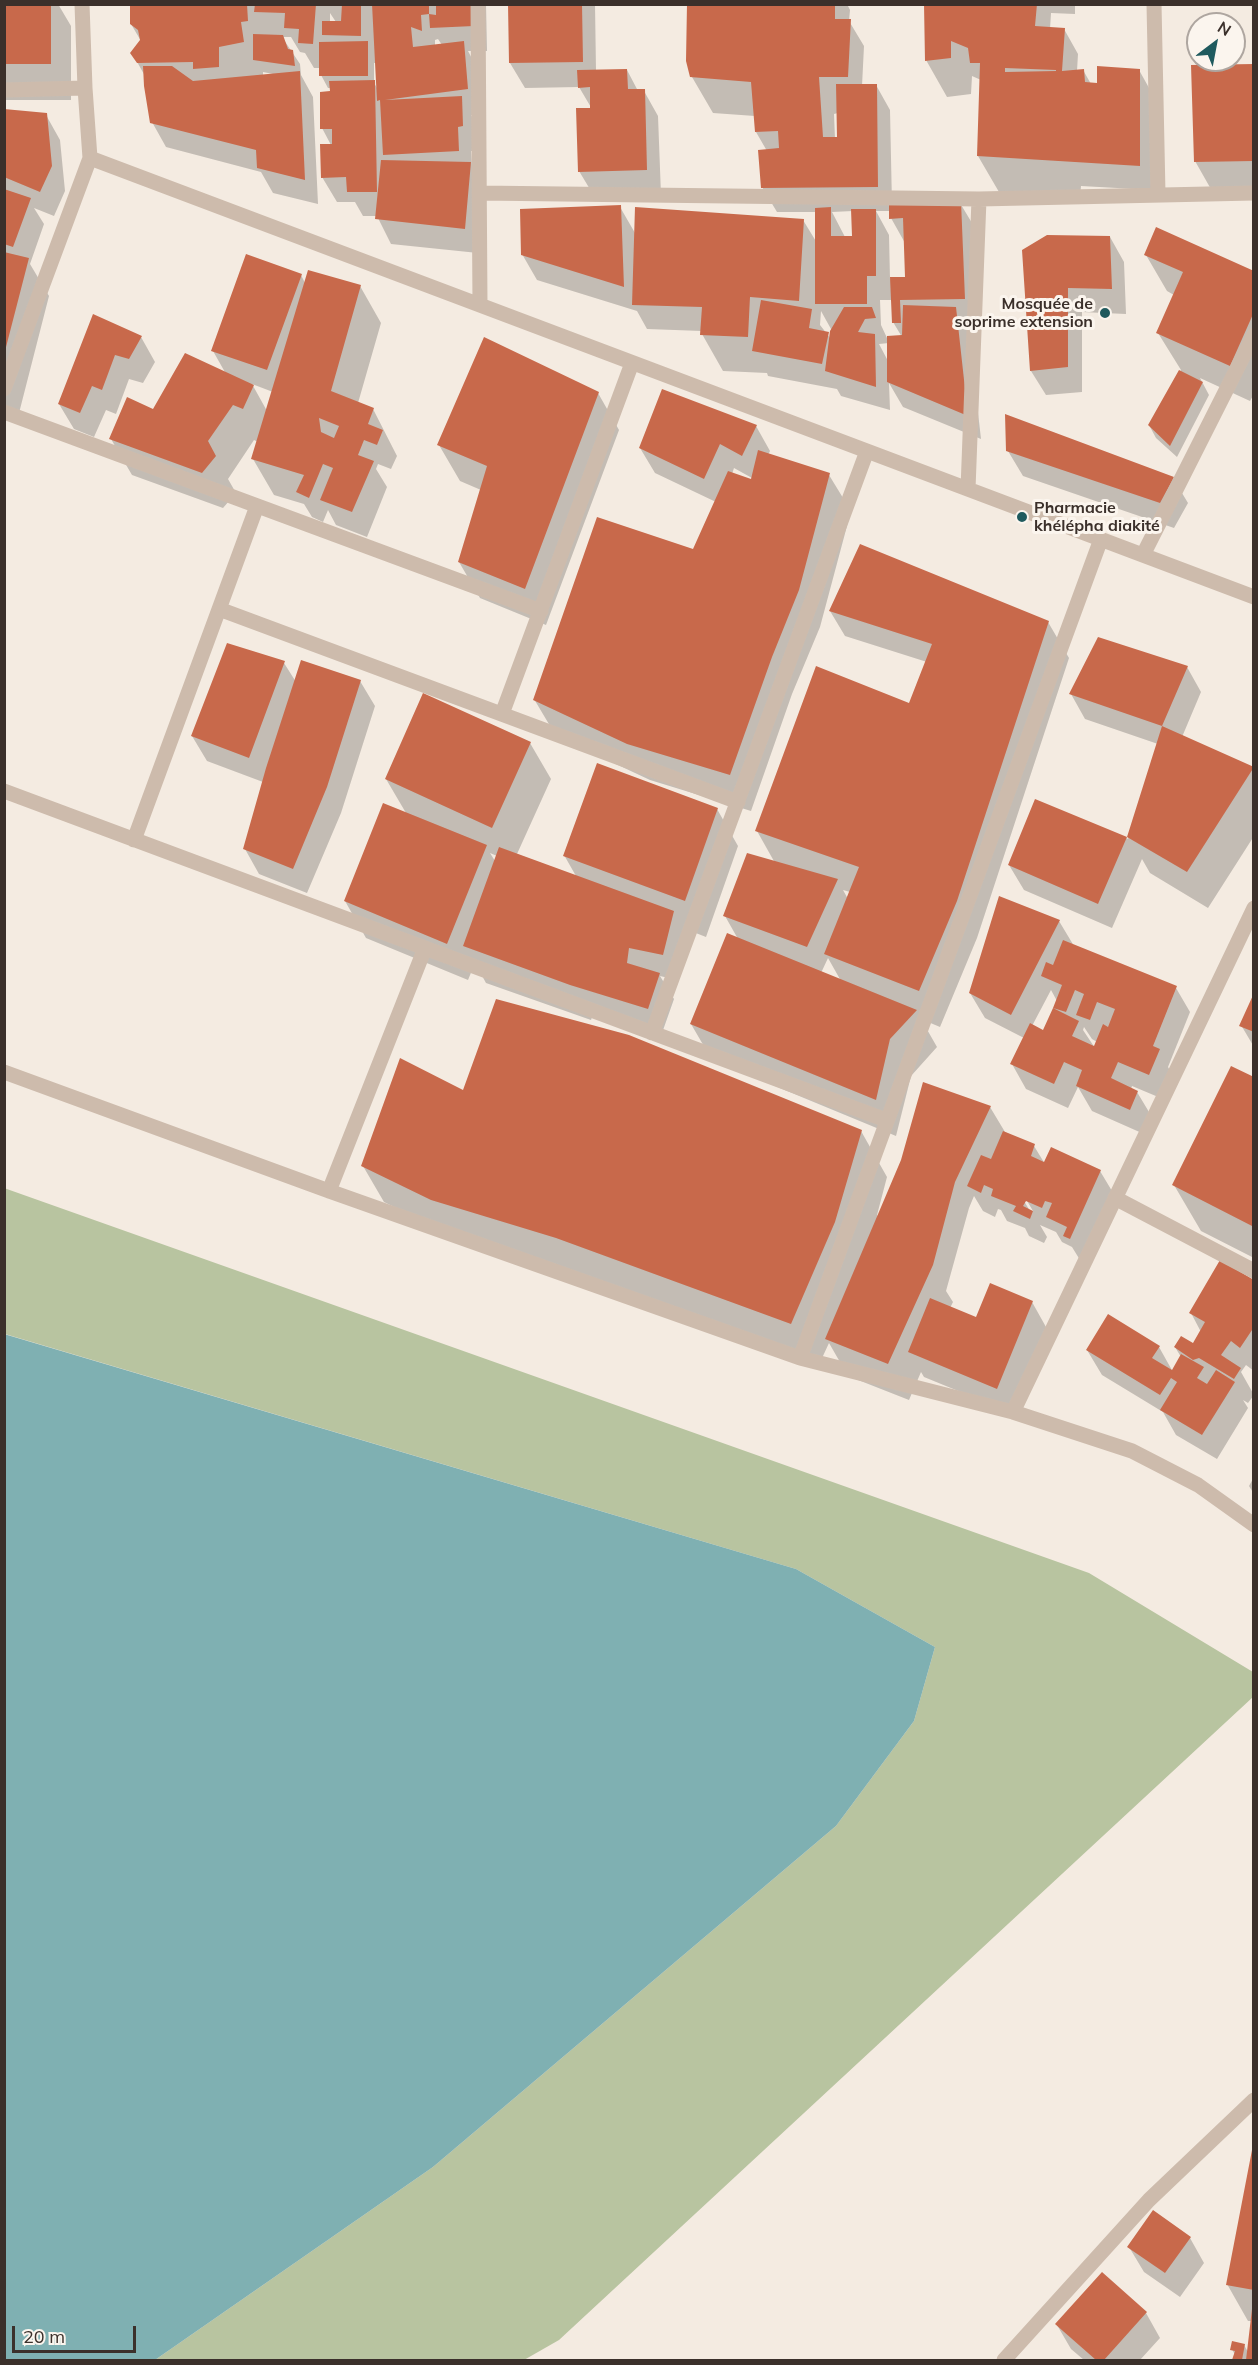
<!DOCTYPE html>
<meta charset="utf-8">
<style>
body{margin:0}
#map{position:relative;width:1258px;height:2365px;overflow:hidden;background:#f4ebe1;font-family:Mulish,sans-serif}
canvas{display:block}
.frame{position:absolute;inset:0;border:6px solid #3b302b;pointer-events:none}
.north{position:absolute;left:1186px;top:12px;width:60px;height:60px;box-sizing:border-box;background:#fbf5ee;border:2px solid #aea6a0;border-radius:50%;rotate:32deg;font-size:16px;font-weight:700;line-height:24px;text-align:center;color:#3b302b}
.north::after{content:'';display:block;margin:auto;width:21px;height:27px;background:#1f5a5e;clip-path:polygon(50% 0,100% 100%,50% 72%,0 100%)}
.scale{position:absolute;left:12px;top:2326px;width:124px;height:27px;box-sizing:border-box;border:3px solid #3b302b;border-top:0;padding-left:8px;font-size:18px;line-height:21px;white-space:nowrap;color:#3b302b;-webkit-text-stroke:4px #fbf5ee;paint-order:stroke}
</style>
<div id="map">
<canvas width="1258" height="2365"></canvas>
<div class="frame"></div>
<div class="north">N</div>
<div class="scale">20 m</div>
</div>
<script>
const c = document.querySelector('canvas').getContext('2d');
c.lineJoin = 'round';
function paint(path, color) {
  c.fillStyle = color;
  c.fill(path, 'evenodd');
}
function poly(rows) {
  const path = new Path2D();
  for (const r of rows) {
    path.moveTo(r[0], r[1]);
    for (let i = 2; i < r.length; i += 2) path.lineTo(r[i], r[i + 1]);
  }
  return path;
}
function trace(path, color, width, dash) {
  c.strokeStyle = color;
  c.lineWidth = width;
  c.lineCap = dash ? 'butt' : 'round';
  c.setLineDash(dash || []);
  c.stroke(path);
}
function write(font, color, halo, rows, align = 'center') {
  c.font = font + ' Mulish,sans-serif';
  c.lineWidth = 6;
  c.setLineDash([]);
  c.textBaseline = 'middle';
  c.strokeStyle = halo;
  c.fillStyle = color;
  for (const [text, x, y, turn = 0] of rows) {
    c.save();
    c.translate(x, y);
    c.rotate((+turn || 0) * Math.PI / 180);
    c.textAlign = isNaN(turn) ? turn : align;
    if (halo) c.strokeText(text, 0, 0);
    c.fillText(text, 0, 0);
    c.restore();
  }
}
const green = poly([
 [4,1188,1089,1573,1253,1672,1253,1697,559,2340,524,2360,155,2360,433,2167,836,1826,914,1721,935,1647,796,1569,5,1334]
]);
const water = poly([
 [4,1334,796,1569,935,1647,914,1721,836,1826,433,2167,155,2360,5,2360]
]);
const shadow = poly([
 [4,4,58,4,71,26,71,100,4,100],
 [131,4,486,4,487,51,468,51,477,68,482,114,471,115,475,122,477,151,471,151,478,253,391,244,377,216,363,216,355,202,337,202,322,177,331,145,322,128,331,88,328,88,321,75,321,68,314,68,305,53,300,52,291,37,282,37,300,64,301,75,313,97,318,204,273,193,261,172,166,147,152,122,145,76,132,53,141,41,131,24],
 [330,13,336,22,330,22],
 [438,39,442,45,435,46,435,40],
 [374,63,377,63,379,91,374,83],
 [263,72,273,74,263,76],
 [510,4,595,4,596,71,627,70,638,91,644,91,658,116,661,195,594,196,579,171,592,109,579,87,525,88,510,63],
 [689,4,847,4,850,10,849,21,864,46,862,86,876,85,890,110,892,205,960,203,975,228,978,323,964,324,969,333,981,439,903,407,889,383,890,410,841,396,837,389,768,376,767,373,723,371,702,334,702,331,647,329,637,311,537,280,522,254,620,207,635,233,803,220,817,243,816,212,777,212,762,187,767,151,756,132,755,116,713,113,692,77],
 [838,113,838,139,835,139,834,114],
 [853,211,853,237,845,237,832,212],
 [876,211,891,211,891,218,905,243,906,278,890,279,889,235],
 [880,300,892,300,893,322,902,337,887,338,881,325],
 [821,311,831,329,834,329,831,339,820,325],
 [889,343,888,361,879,344],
 [926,4,1075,4,1075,14,1051,13,1050,29,1064,29,1078,54,1077,71,1083,70,1091,84,1099,84,1139,70,1153,95,1153,190,1081,186,1080,197,999,192,978,156,981,80,972,76,971,94,947,97,926,60],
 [1254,65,1254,197,1216,198,1195,161],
 [4,111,46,115,60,140,65,191,54,216,34,208,44,224,30,264,49,296,18,417,4,417],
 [1110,237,1124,262,1126,314,1082,312,1082,392,1046,395,1031,371,1023,250],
 [1146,255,1254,273,1254,394,1250,401,1200,378,1209,395,1177,457,1156,438,1149,425,1181,370,1158,333,1174,295,1167,291],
 [301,275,305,283,360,286,381,323,358,403,373,409,397,456,391,469,378,464,376,469,387,487,367,537,336,525,328,510,323,522,312,517,304,504,274,495,253,459,258,442,254,440,228,479,236,493,223,508,132,475,111,439,154,411,226,374,213,351],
 [252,384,273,392,267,411],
 [94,316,141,337,155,362,143,383,129,379,116,414,106,410,94,437,74,429,59,404],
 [598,393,619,430,546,625,480,598,459,562,481,490,460,481,439,445],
 [756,426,770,451,768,455,829,475,851,511,820,627,792,694,751,811,650,780,556,736,534,699,694,551,716,502,655,473,640,448],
 [734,468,752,478,752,481,732,474],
 [1008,451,1173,478,1188,503,1174,528,1023,476],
 [830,611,1048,622,1069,658,977,938,940,1027,921,1019,937,1047,911,1076,896,1136,712,1060,691,1024,738,939,725,916,775,863,757,831,909,705,927,662,845,636],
 [843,890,850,892,848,899],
 [828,958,841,981,821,973],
 [284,663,296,682,360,681,375,706,341,813,307,893,259,874,245,849,263,782,207,761,192,736],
 [1187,667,1201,692,1182,737,1254,770,1254,836,1208,908,1150,873,1142,859,1112,928,1024,890,1009,865,1126,838,1128,839,1158,744,1085,719,1071,694],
 [530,743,551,779,517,854,576,876,564,855,717,809,738,846,706,937,683,928,688,937,677,980,660,976,674,999,662,1033,594,1012,591,1020,486,983,475,963,468,980,366,938,345,901,406,813,386,779],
 [490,853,497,856,495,861],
 [1059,921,1074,946,1176,988,1190,1012,1168,1067,1173,1076,1163,1099,1132,1086,1131,1089,1137,1092,1152,1117,1144,1134,1092,1111,1078,1087,1068,1108,1026,1089,1012,1064,1024,1038,985,1018,970,993],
 [1051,990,1057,1001,1043,1032,1032,1026],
 [1084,1027,1092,1039,1097,1042,1095,1048,1083,1030],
 [1254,997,1254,1047,1241,1025],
 [1254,1078,1254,1258,1201,1231,1174,1185],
 [464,1092,861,1131,887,1177,877,1215,878,1216,990,1107,1005,1132,1034,1146,1045,1164,1100,1171,1115,1196,1080,1260,1072,1247,1062,1242,1056,1232,1040,1225,1047,1237,1044,1243,1029,1236,1025,1228,1007,1221,1001,1210,998,1209,995,1217,983,1211,974,1196,969,1208,946,1291,953,1302,950,1308,976,1319,1032,1302,1046,1327,1012,1413,924,1377,921,1372,909,1400,848,1376,829,1343,817,1369,453,1236,384,1202,363,1166],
 [1023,1194,1033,1211,1030,1211,1021,1196],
 [1254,1282,1254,1371,1246,1365,1241,1372,1254,1395,1248,1403,1243,1400,1248,1408,1217,1459,1176,1435,1163,1412,1102,1375,1087,1350,1159,1347,1173,1372,1181,1357,1175,1347,1193,1345,1201,1332,1191,1313],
 [1254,1477,1254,1494,1249,1486],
 [1254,2152,1254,2360,1234,2360,1235,2355,1232,2349,1244,2345,1248,2352,1252,2321,1248,2321,1227,2284],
 [1190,2238,1204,2263,1180,2297,1144,2272,1129,2247],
 [1146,2313,1160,2338,1140,2360,1084,2360,1071,2349,1057,2325]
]);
const building = poly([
 [4,4,51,4,51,64,4,64],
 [130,4,247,4,248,21,241,22,244,42,219,47,219,67,193,69,193,62,137,63,130,53,140,40,138,30,130,24],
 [255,4,316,4,313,44,298,43,299,29,284,28,285,13,254,12],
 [342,4,361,4,361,36,322,35,322,21,341,21],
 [372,4,429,4,429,14,421,15,422,31,411,27,413,47,464,41,468,89,385,100,462,96,463,126,458,127,459,151,383,155,380,100,377,101],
 [436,4,473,4,474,26,430,28,429,14,436,15],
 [508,4,582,4,583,62,509,63],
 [687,4,835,4,835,19,851,19,848,77,819,77,823,137,837,137,836,84,877,84,878,187,761,188,758,150,779,148,778,131,755,132,751,82,690,77,686,61],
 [924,4,1037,4,1035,26,1065,28,1062,71,1084,69,1085,82,1097,83,1097,66,1140,69,1140,166,977,156,980,63,970,63,968,48,951,41,951,58,925,61],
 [1005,68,1056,70,1056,71,1005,72],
 [253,34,283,35,288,49,293,50,295,66,253,60],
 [368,41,368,76,319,76,319,42],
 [1254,64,1254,161,1194,162,1191,65],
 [143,66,172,66,193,81,300,71,305,180,257,168,256,150,150,123,144,86],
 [627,69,628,89,645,89,647,170,578,172,576,108,590,108,590,87,578,88,577,70],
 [375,80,377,192,347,192,346,177,321,178,320,144,332,144,332,129,320,129,320,92,330,91,329,81],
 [4,109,47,113,52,166,40,192,4,177],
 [381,160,471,162,465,229,375,219],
 [4,189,31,198,13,247,4,244],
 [961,201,965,299,900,300,901,323,892,323,890,277,905,277,903,218,889,219,889,204],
 [621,205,624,287,521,255,520,209],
 [635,207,804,219,799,301,750,297,748,337,700,335,702,307,632,305],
 [831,207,831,236,852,236,851,209,876,209,876,276,867,276,867,304,815,304,815,208],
 [1156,227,1254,271,1254,312,1230,366,1156,333,1183,272,1144,255],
 [1047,235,1110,236,1112,289,1068,288,1068,367,1030,371,1022,250],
 [4,252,29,258,5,351,4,350],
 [246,254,302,274,267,370,211,351],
 [308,270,361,285,331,391,374,408,368,424,383,430,377,445,364,440,358,455,374,461,352,512,320,500,333,468,323,464,309,498,296,492,304,475,251,459],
 [319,418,339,426,334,438,321,432],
 [761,300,812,309,809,328,829,332,822,364,752,351],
 [903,305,956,307,968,416,887,382,887,336,902,335],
 [844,307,872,307,876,318,865,319,858,332,875,334,876,387,825,371,830,331],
 [93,314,142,336,129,359,115,355,102,390,92,386,80,413,58,404],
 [484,337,599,392,525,589,458,562,487,466,437,445],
 [185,353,254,385,243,409,233,405,208,441,216,456,202,473,109,439,127,397,153,409],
 [1179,370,1203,382,1170,446,1148,425],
 [662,389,757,425,742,456,720,444,704,479,639,448],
 [1005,414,1174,477,1160,503,1006,451],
 [758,450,830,473,799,590,772,657,730,775,627,744,533,700,597,517,693,549,728,471,751,479],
 [860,544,1049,621,957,901,919,991,824,954,859,867,755,831,816,666,909,703,932,644,829,611],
 [1098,637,1188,666,1162,726,1069,694],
 [227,643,285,661,249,758,191,736],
 [301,660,361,680,327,787,293,869,243,849,266,768],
 [423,693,531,742,492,828,385,779],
 [1162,726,1254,767,1187,872,1127,837],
 [597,763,718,808,685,901,563,856],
 [1035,799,1127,837,1098,904,1008,865],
 [383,803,487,845,447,944,344,901],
 [499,847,674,911,663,955,629,948,627,963,660,973,648,1009,570,985,463,946],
 [747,853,838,879,807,947,723,916],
 [999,896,1060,920,1011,1015,969,993],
 [727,933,917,1010,890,1039,876,1100,690,1024],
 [1063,940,1177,986,1153,1046,1160,1049,1149,1075,1118,1062,1111,1078,1138,1091,1130,1110,1076,1086,1082,1070,1064,1062,1054,1084,1010,1064,1030,1023,1043,1030,1053,1008,1062,985,1041,976,1046,962,1053,965],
 [1075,990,1084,994,1076,1015,1090,1020,1097,1002,1115,1009,1108,1027,1103,1024,1094,1046,1072,1036,1079,1021,1053,1008,1066,1012],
 [1254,993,1254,1032,1239,1026],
 [496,999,629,1035,862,1130,835,1222,791,1324,556,1238,431,1200,361,1166,400,1058,463,1090],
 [1231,1066,1254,1077,1254,1227,1172,1185],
 [923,1082,991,1106,955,1182,933,1265,888,1364,825,1339,901,1160],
 [1003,1131,1035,1144,1031,1156,1044,1162,1051,1147,1101,1170,1070,1239,1063,1236,1067,1227,1046,1217,1052,1203,1045,1201,1042,1208,1026,1201,1023,1206,1033,1211,1030,1219,1013,1211,1016,1206,991,1196,993,1189,984,1185,981,1193,967,1186,981,1155,991,1159],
 [1220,1260,1254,1280,1254,1327,1240,1348,1231,1341,1221,1355,1241,1368,1234,1379,1199,1358,1193,1360,1174,1347,1181,1336,1193,1343,1205,1322,1189,1313],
 [990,1283,1033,1301,997,1389,908,1352,930,1298,976,1317],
 [1108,1314,1160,1346,1152,1358,1172,1370,1181,1354,1204,1367,1197,1378,1207,1384,1216,1370,1235,1382,1202,1435,1160,1410,1177,1382,1171,1378,1160,1395,1086,1350],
 [1252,2150,1254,2150,1254,2290,1226,2285],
 [1153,2210,1191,2237,1165,2273,1127,2247],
 [1102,2272,1147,2312,1104,2360,1096,2360,1055,2324],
 [1252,2309,1254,2360,1246,2360],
 [1232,2341,1245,2344,1242,2360,1232,2360,1235,2351,1230,2350]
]);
const minor = poly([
 [478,4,480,305],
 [1154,4,1158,194],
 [4,90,85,88],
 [90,158,1254,597],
 [479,193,979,199,1254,193],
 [4,389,90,158,85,88,82,4],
 [4,412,541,611],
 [968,489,979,199],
 [1143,555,1254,335],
 [219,609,738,802],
 [502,714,632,363],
 [4,791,886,1120],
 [134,840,257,506],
 [652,1033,867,451],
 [4,1072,329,1191,800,1358,1013,1412,1132,1451,1198,1485,1254,1525],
 [329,1191,425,948],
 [1115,1198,1254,1271],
 [800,1358,1101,539],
 [1013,1412,1254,908],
 [1004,2360,1149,2200,1254,2100]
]);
const markers = [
 [1105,313,6,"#1f5a5e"],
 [1022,517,6,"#1f5a5e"]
];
const poiNames = [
 ["Mosquée de",1093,304],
 ["soprime extension",1093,322],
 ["Pharmacie",1034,508,"left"],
 ["khélépha diakité",1034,526,"left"]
];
paint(green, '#b8c4a0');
paint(water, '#7fb0b2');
paint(shadow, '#0003');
paint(building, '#c8694b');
trace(minor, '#cdbbac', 15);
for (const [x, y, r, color] of markers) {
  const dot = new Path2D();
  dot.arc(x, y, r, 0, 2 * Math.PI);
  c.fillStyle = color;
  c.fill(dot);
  trace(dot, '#fbf5ee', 2);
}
write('bold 16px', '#3b302b', '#fbf5ee', poiNames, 'right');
</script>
